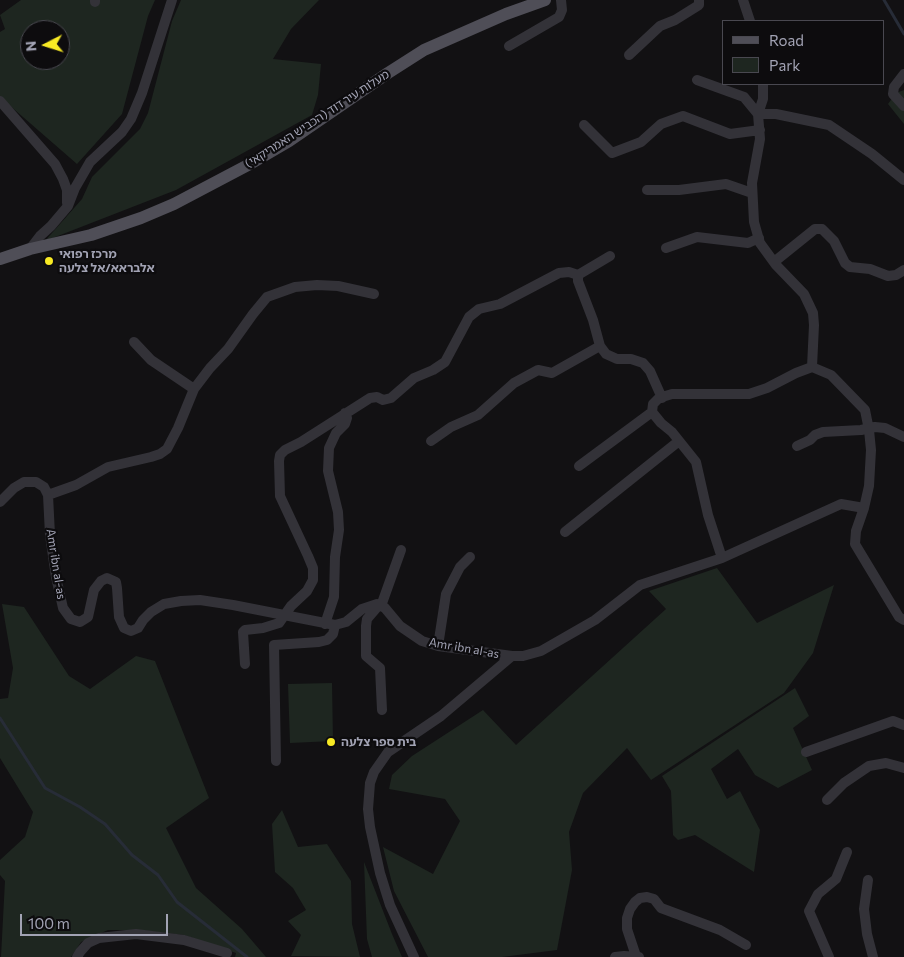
<!DOCTYPE html>
<meta charset="utf-8">
<style>
body{margin:0}
#map{position:relative;width:904px;height:957px;overflow:hidden;background:#121113;font-family:Commissioner,sans-serif}
canvas{display:block}
.legend{position:absolute;left:722px;top:20px;width:162px;height:65px;box-sizing:border-box;background:#0d0c0e;border:1px solid #494850;margin:0;padding:6px 9px;list-style:none;font-size:15px;color:#a2a3b4}
.legend li{display:flex;align-items:center;gap:10px;height:25px}
.legend b{width:25px;border:1px solid #494850}
.north{position:absolute;left:20px;top:20px;width:50px;height:50px;box-sizing:border-box;background:#0d0c0e;border:1px solid #494850;border-radius:50%;rotate:265deg;font-size:14px;font-weight:700;line-height:20px;text-align:center;color:#a2a3b4}
.north::after{content:'';display:block;margin:auto;width:18px;height:22px;background:#f8ea24;clip-path:polygon(50% 0,100% 100%,50% 72%,0 100%)}
.scale{position:absolute;left:20px;top:914px;width:148px;height:22px;box-sizing:border-box;border:2px solid #a2a3b4;border-top:0;padding-left:6px;font-size:15px;line-height:18px;white-space:nowrap;color:#a2a3b4;-webkit-text-stroke:4px #0d0c0e;paint-order:stroke}
</style>
<div id="map">
<canvas width="904" height="957"></canvas>
<ul class="legend">
<li><b style="height:6px;background:#4f4e57"></b>Road</li>
<li><b style="height:14px;background:#1e2620"></b>Park</li>
</ul>
<div class="north">N</div>
<div class="scale">100 m</div>
</div>
<script>
const c = document.querySelector('canvas').getContext('2d');
c.lineJoin = 'round';
function paint(path, color) {
  c.fillStyle = color;
  c.fill(path, 'evenodd');
}
function poly(rows) {
  const path = new Path2D();
  for (const r of rows) {
    path.moveTo(r[0], r[1]);
    for (let i = 2; i < r.length; i += 2) path.lineTo(r[i], r[i + 1]);
  }
  return path;
}
function trace(path, color, width, dash) {
  c.strokeStyle = color;
  c.lineWidth = width;
  c.lineCap = dash ? 'butt' : 'round';
  c.setLineDash(dash || []);
  c.stroke(path);
}
function write(font, color, halo, rows, align = 'center') {
  c.font = font + ' Commissioner,"Noto Sans Hebrew",sans-serif';
  c.lineWidth = 4.5;
  c.setLineDash([]);
  c.textBaseline = 'middle';
  c.strokeStyle = halo;
  c.fillStyle = color;
  for (const [text, x, y, turn = 0] of rows) {
    c.save();
    c.translate(x, y);
    c.rotate((+turn || 0) * Math.PI / 180);
    c.textAlign = isNaN(turn) ? turn : align;
    if (halo) c.strokeText(text, 0, 0);
    c.fillText(text, 0, 0);
    c.restore();
  }
}
const green = poly([
 [21,0,155,0,148,16,122,114,77,164,0,97,0,32,5,29,0,15],
 [30,30,60,30,60,60,30,60],
 [181,0,319,0,291,29,273,59,321,64,318,95,312,115,176,190,45,241,82,199,92,177,140,129,148,113,172,21],
 [904,90,904,124,888,104,896,93],
 [717,568,757,623,834,585,813,653,784,693,651,780,627,748,583,793,569,832,572,870,557,950,502,957,428,957,394,891,383,847,433,874,460,821,445,799,389,789,392,775,412,756,483,710,516,745,666,609,649,591],
 [2,604,24,607,69,676,90,689,136,656,155,661,209,798,166,828,196,888,242,929,266,957,235,957,236,953,184,935,139,930,108,930,81,942,71,957,1,957,5,881,0,875,0,860,25,837,33,812,0,758,0,699,8,698,13,668],
 [332,683,333,741,290,743,288,684],
 [795,688,809,716,793,728,812,770,778,788,755,775,738,749,711,769,727,799,740,791,760,830,754,872,695,835,678,840,673,835,671,791,662,776],
 [282,810,298,847,327,844,351,881,352,924,360,957,291,956,301,935,288,921,306,910,293,888,275,872,272,824],
 [364,862,392,934,402,957,372,957,367,939]
]);
const stream = poly([
 [884,0,904,34],
 [0,718,45,788,80,807,105,824,132,855,158,875,177,902,247,957]
]);
const minor = poly([
 [743,0,750,21],
 [95,2,95,0],
 [509,46,559,17,562,10,561,0],
 [629,55,660,26,675,20,699,5,699,0],
 [904,74,894,87,893,94,904,106],
 [697,80,744,97,758,114,776,114,829,125,872,154,904,180],
 [763,84,763,99,758,114,760,139,752,183,754,222,760,243,776,265,804,294,813,313,814,325,812,367],
 [0,101,55,164,63,179,67,190,67,203],
 [584,125,612,153,641,142,661,124,683,116,730,134,760,130],
 [647,190,679,190,726,184,752,193],
 [666,248,697,237,748,243,759,238],
 [30,249,40,236,51,226,68,206,75,188,90,162,122,132,131,119,142,93,172,0],
 [610,256,578,275,578,281,593,320,600,346,606,354,617,359,631,359,643,363,650,371,662,398],
 [774,262,815,229,822,229,834,241,845,263,850,267,870,269,888,276,896,275,904,270],
 [134,342,151,360,194,389],
 [431,441,451,427,478,415,514,383,538,370,552,373,600,346],
 [797,446,810,440,815,435,823,432,861,430,875,427,885,428,904,437],
 [579,466,652,412],
 [48,495,76,485,108,467,151,457,160,454,167,449,178,428,194,389,210,368,228,349,253,314,267,297,295,287,317,285,338,286,374,294],
 [0,502,14,488,24,482,36,482,44,487,48,495,50,535,56,577,63,608,71,619,80,622,88,617,94,590,101,581,107,578,116,582,117,588,119,617,124,628,131,631,138,628,143,620,151,612,164,604,181,601,200,600,233,605,335,625,346,622,362,609,377,604,385,608,400,626,422,641,438,646,512,656,523,656,541,651,595,620,640,585,722,558,841,504,864,508,856,531,855,544,899,617,904,620],
 [565,532,679,441],
 [722,558,708,515,696,462,672,432,661,423,652,412,653,404,659,398,672,394,749,394,767,388,796,373,812,367,831,375,865,410,869,430,871,450,869,486,864,508],
 [379,605,367,619,366,626,366,656,380,668,382,710],
 [381,606,401,550],
 [325,624,334,597,335,557,339,530,338,512,328,471,329,448,336,433,345,424,347,418,345,413],
 [438,646,446,594,460,567,470,557],
 [245,664,243,632,245,630,263,628,279,623,291,606,307,591,313,580,313,568,308,556,280,496,279,461,280,455,285,450,301,442,370,398,377,397,383,400,391,398,414,378,433,370,445,362,469,317,479,309,500,304,559,273,569,272,578,275],
 [806,752,893,721,904,725],
 [276,761,274,645,319,642,327,640,333,634,335,625],
 [827,800,844,783,869,766,886,763,904,768],
 [868,880,864,909,867,934,873,957],
 [636,956,627,929,627,918,630,909,635,902,640,898,647,897,654,899,661,908,720,930,746,945],
 [77,957,80,952,88,943,99,938,136,934,184,940,227,953],
 [414,957,390,905,380,873,370,827,368,809,370,783,374,772,388,752,441,716,512,656],
 [615,957,624,956,639,957],
 [829,957,809,911,818,894,836,879,847,852]
]);
const major = poly([
 [0,259,30,249,91,235,141,218,174,204,248,165,289,141,388,73,424,50,506,14,545,0]
]);
const markers = [
 [49,261,5,"#f8ea24"],
 [331,742,5,"#f8ea24"]
];
const streetNames = [
 ["מעלות עיר דוד (הכביש האמריקאי)",317,119,-33],
 ["Amr ibn al-as",56,564,81],
 ["Amr ibn al-as",464,648,10]
];
const poiNames = [
 ["מרכז רפואי",59,254],
 ["אלבראא/אל צלעה",59,268],
 ["בית ספר צלעה",341,742]
];
paint(green, '#1e2620');
trace(stream, '#272c37', 3);
trace(minor, '#333238', 10);
trace(major, '#4f4e57', 12);
for (const [x, y, r, color] of markers) {
  const dot = new Path2D();
  dot.arc(x, y, r, 0, 2 * Math.PI);
  c.fillStyle = color;
  c.fill(dot);
  trace(dot, '#0d0c0e', 2);
}
write('12px', '#a2a3b4', '#0d0c0e', streetNames);
write('bold 12px', '#a2a3b4', '#0d0c0e', poiNames, 'left');
</script>
